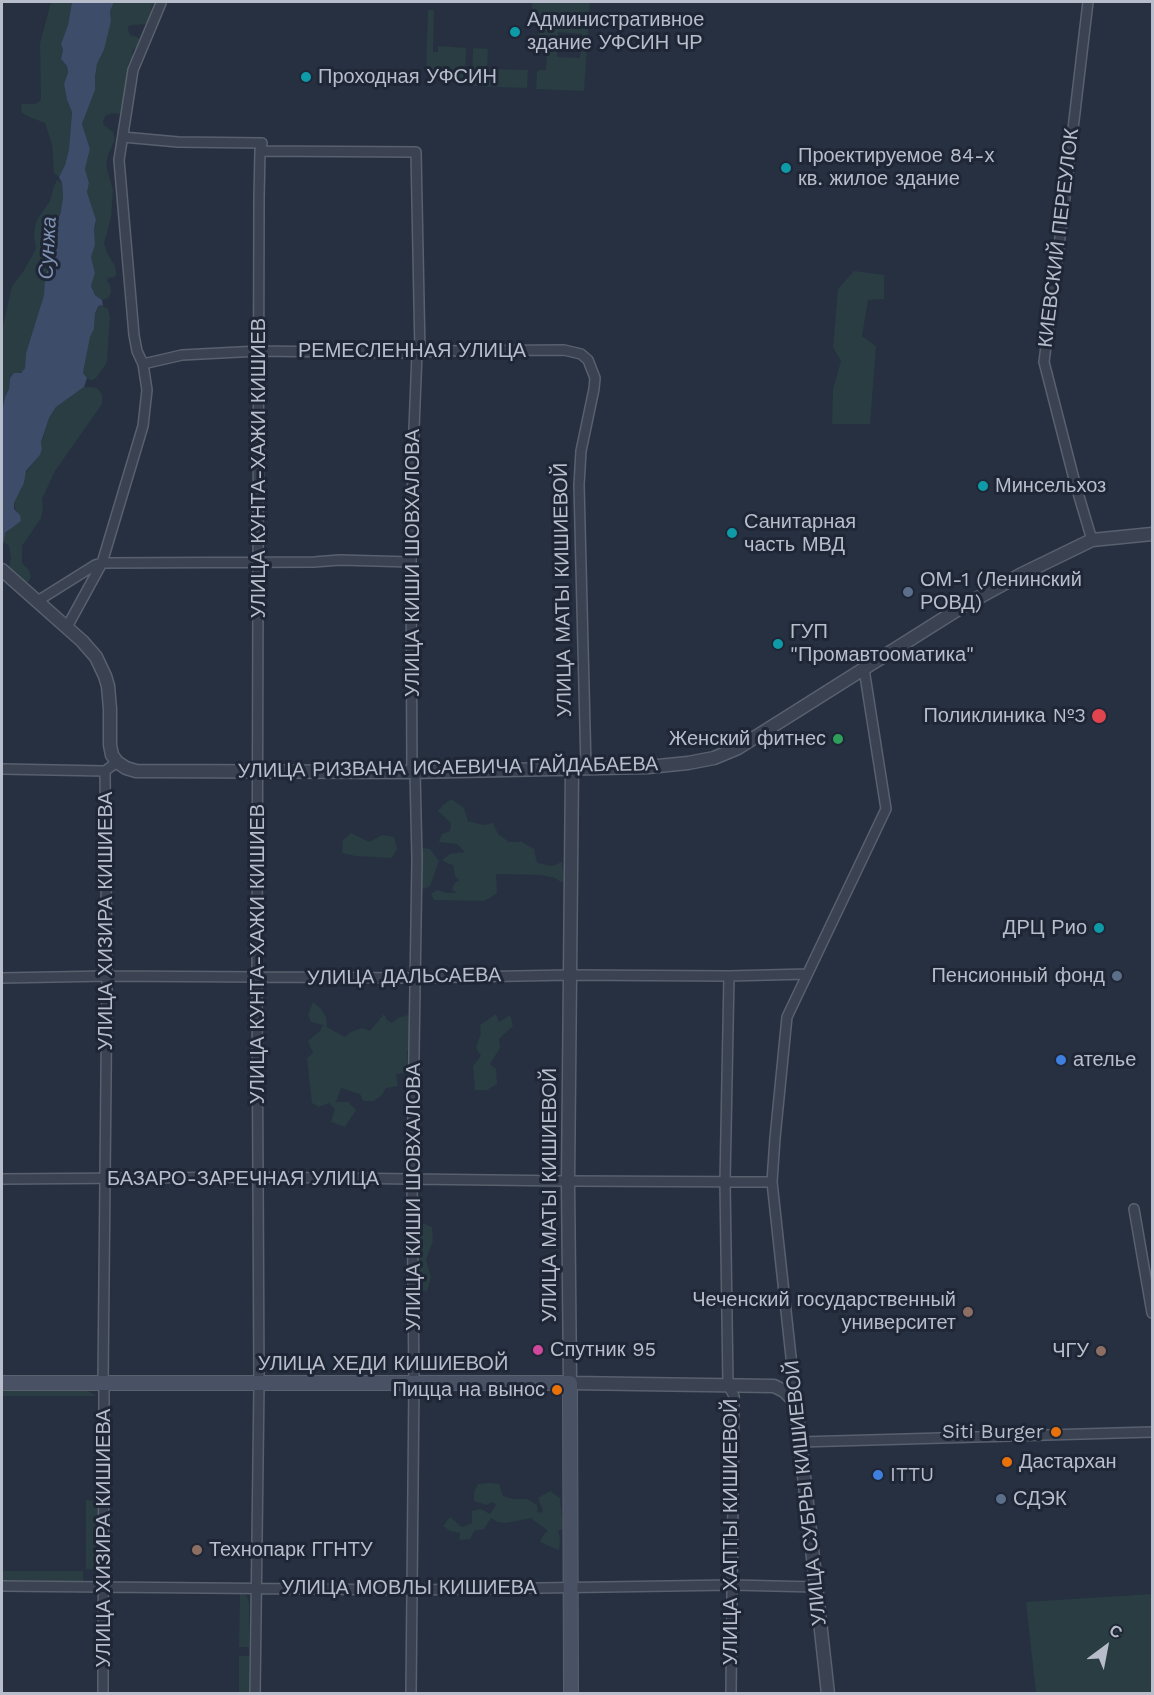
<!DOCTYPE html>
<meta charset="utf-8">
<style>
body{margin:0}
#map{position:relative;width:1154px;height:1695px;overflow:hidden;background:#263041;font-family:"Work Sans",sans-serif}
canvas{display:block}
.frame{position:absolute;inset:0;border:3px solid #b8bdcb;pointer-events:none}
.north{position:absolute;left:1076px;top:1617px;width:60px;height:60px;-webkit-text-stroke:4px #1f2736;paint-order:stroke;rotate:32deg;font-size:16px;font-weight:700;line-height:24px;text-align:center;color:#b8bdcb}
.north::after{content:'';display:block;margin:auto;width:21px;height:27px;background:#b8bdcb;clip-path:polygon(50% 0,100% 100%,50% 72%,0 100%)}
</style>
<div id="map">
<canvas width="1154" height="1695"></canvas>
<div class="frame"></div>
<div class="north">С</div>
</div>
<script>
const c = document.querySelector('canvas').getContext('2d');
c.lineJoin = 'round';
function paint(path, color) {
  c.fillStyle = color;
  c.fill(path, 'evenodd');
}
function poly(rows) {
  const path = new Path2D();
  for (const r of rows) {
    path.moveTo(r[0], r[1]);
    for (let i = 2; i < r.length; i += 2) path.lineTo(r[i], r[i + 1]);
  }
  return path;
}
function trace(path, color, width, dash) {
  c.strokeStyle = color;
  c.lineWidth = width;
  c.lineCap = dash ? 'butt' : 'round';
  c.setLineDash(dash || []);
  c.stroke(path);
}
function write(font, color, halo, rows, align = 'center') {
  c.font = font + ' "Work Sans",sans-serif';
  c.lineWidth = 6;
  c.setLineDash([]);
  c.textBaseline = 'middle';
  c.strokeStyle = halo;
  c.fillStyle = color;
  for (const [text, x, y, turn = 0] of rows) {
    c.save();
    c.translate(x, y);
    c.rotate((+turn || 0) * Math.PI / 180);
    c.textAlign = isNaN(turn) ? turn : align;
    if (halo) c.strokeText(text, 0, 0);
    c.fillText(text, 0, 0);
    c.restore();
  }
}
const green = poly([
 [51,2,72,2,68,25,61,44,63,50,61,59,67,66,68,72,64,84,67,100,72,112,69,149,65,165,59,177,54,173,52,144,45,123,27,116,22,113,21,110,22,104,35,104,40,101,41,98,40,43],
 [114,2,154,2,151,8,154,20,150,24,131,25,128,27,128,30,130,35,137,37,141,41,139,46,133,50,132,59,128,64,129,67,128,83,123,112,121,114,112,113,105,116,103,122,104,125,113,132,115,139,108,155,106,166,113,190,111,218,104,243,107,253,115,266,116,272,116,275,114,277,108,278,107,281,110,285,111,293,108,298,102,300,95,295,91,285,95,273,91,257,95,245,94,229,96,223,87,192,89,183,85,169,90,149,82,124,95,90,95,77,97,64,103,53,111,18,110,11],
 [532,2,590,2,584,91,536,89,537,72,539,70,546,70,547,54,538,52,537,47,557,48,557,57,580,58,582,34,558,32,557,44,538,43,539,18,531,17],
 [428,10,434,10,433,52,438,52,438,46,466,48,465,75,457,83,452,80,431,78,426,73],
 [473,48,488,49,487,69,528,70,527,88,472,86],
 [57,180,62,183,63,197,61,211,58,217,58,245,45,276,44,295,26,353,25,368,23,371,10,378,9,389,5,397,2,412,2,353,3,348,2,330,12,286,23,272,36,249,34,236,35,226,38,218,50,201,54,186],
 [854,271,884,275,884,299,868,300,862,336,876,346,870,424,832,424,833,389,841,361,833,347,838,289],
 [100,305,108,309,110,317,107,361,106,364,96,378,93,380,90,380,84,376,83,373,90,337,94,329,95,313],
 [84,387,91,387,97,388,102,394,102,404,55,471,42,499,43,509,41,518,22,546,22,563,29,570,31,577,28,582,24,581,9,567,11,558,9,546,4,542,3,536,12,527,16,512,14,503,24,483,25,474,40,455,42,449,41,443,49,418,56,407],
 [451,799,464,808,468,821,483,825,493,823,498,834,509,842,522,842,534,849,537,863,552,866,562,862,564,881,561,882,555,878,541,875,496,874,497,893,490,898,483,901,434,900,431,894,437,890,447,893,457,893,452,890,454,884,459,880,455,876,453,865,447,863,442,860,450,854,465,852,457,844,439,842,442,834,450,831,451,823,438,811,443,805],
 [351,833,369,842,382,835,394,837,397,849,392,858,355,856,342,853,343,840],
 [423,848,430,849,439,861,430,886,424,889,421,886,419,859,422,855],
 [313,1002,321,1009,326,1017,327,1027,345,1037,351,1032,362,1028,370,1031,384,1014,387,1020,392,1023,398,1018,408,1015,411,1024,413,1041,407,1052,407,1073,396,1074,398,1086,386,1088,382,1095,374,1101,363,1101,360,1094,341,1088,336,1102,348,1102,356,1110,345,1127,331,1122,335,1109,329,1103,319,1107,312,1103,307,1058,313,1053,308,1041,320,1031,323,1025,311,1022,308,1015],
 [496,1014,499,1022,510,1015,513,1026,499,1039,500,1048,490,1064,496,1069,497,1084,487,1090,475,1090,473,1066,481,1056,476,1048,481,1033,480,1025],
 [422,1223,432,1227,433,1241,426,1259,431,1277,427,1291,415,1290,415,1225],
 [2,1391,88,1391,97,1396,2,1396],
 [488,1483,499,1484,503,1496,513,1499,527,1499,537,1505,538,1513,543,1511,538,1498,550,1491,560,1498,563,1529,558,1531,560,1538,559,1550,540,1542,544,1534,548,1531,531,1518,506,1523,497,1522,491,1518,484,1529,474,1531,470,1539,459,1540,460,1533,450,1531,443,1526,450,1517,462,1527,472,1523,472,1511,481,1509,490,1514,496,1505,493,1502,486,1505,474,1501,474,1492,478,1484],
 [86,1500,96,1501,98,1505,98,1569,86,1569],
 [2,1571,83,1571,83,1581,2,1580],
 [240,1593,247,1596,249,1603,249,1647,239,1647],
 [1152,1594,1152,1693,1036,1693,1026,1602],
 [239,1656,249,1656,249,1693,239,1693]
]);
const water = poly([
 [72,2,114,2,110,11,111,21,104,50,97,64,95,77,95,90,82,124,90,149,85,169,89,183,87,192,96,220,94,229,95,245,91,257,95,273,91,286,95,295,102,300,103,306,100,305,98,307,95,313,94,329,90,337,83,373,87,378,84,387,56,407,49,418,41,442,42,449,40,455,26,471,24,483,14,503,14,509,20,515,21,521,5,533,2,552,2,412,5,397,9,389,10,378,14,373,21,373,25,368,26,353,44,295,45,276,58,245,57,223,61,211,63,197,62,183,59,177,65,165,69,149,72,112,67,100,64,84,68,72,67,66,61,59,63,50,61,44,68,25]
]);
const minor = poly([
 [1088,2,1062,222,1044,362,1075,483,1092,540],
 [123,137,178,142,262,143,260,151,259,198,257,978,259,1384,255,1694],
 [260,151,416,152,420,353],
 [143,364,182,355,259,351,417,353,435,351,564,350,581,354,588,360,595,378,594,389,581,451,579,485,586,768],
 [36,602,95,565,102,563,314,562,340,560,411,562],
 [67,627,102,563,143,426,147,390,143,364,137,351,134,335,119,160,133,70,161,3],
 [2,769,105,771],
 [412,772,411,562,413,454,417,353],
 [729,976,725,1182,728,1385,734,1396,731,1694],
 [2,978,107,976,415,978,569,975,729,976,807,974],
 [2,1179,258,1177,568,1181,772,1182],
 [1134,1209,1152,1313],
 [103,1382,107,976,105,771,117,762],
 [796,1403,772,1182,775,1138,787,1017,886,809,864,669],
 [800,1442,1152,1432],
 [2,1586,411,1590,732,1585,816,1587],
 [103,1694,104,1382],
 [411,1694,414,1383,412,1179,417,859,415,772]
]);
const tertiary = poly([
 [2,570,82,641,96,657,105,676,108,686,110,709,110,745,112,755,117,762,126,768,136,771,412,772,648,767,688,763,714,758,738,748,965,605,1020,575,1092,540,1152,534],
 [572,769,568,1181,570,1383,774,1386,784,1391,796,1403,828,1694]
]);
const secondary = poly([
 [2,1383,570,1383,571,1694]
]);
const markers = [
 [515,32,6,"#0f9aa8"],
 [306,77,6,"#0f9aa8"],
 [786,168,6,"#0f9aa8"],
 [983,486,6,"#0f9aa8"],
 [732,533,6,"#0f9aa8"],
 [908,592,6,"#5c6f8a"],
 [778,644,6,"#0f9aa8"],
 [1099,716,8,"#e0444e"],
 [838,739,6,"#2e9e5b"],
 [1099,928,6,"#0f9aa8"],
 [1117,976,6,"#5c6f8a"],
 [1061,1060,6,"#3f7fe0"],
 [968,1312,6,"#8d6e63"],
 [538,1350,6,"#d1479c"],
 [1101,1351,6,"#8d6e63"],
 [557,1390,6,"#e8710a"],
 [1056,1432,6,"#e8710a"],
 [1007,1462,6,"#e8710a"],
 [878,1475,6,"#3f7fe0"],
 [1001,1499,6,"#5c6f8a"],
 [197,1550,6,"#8d6e63"]
];
const poiNames = [
 ["Административное",527,20],
 ["здание УФСИН ЧР",527,43],
 ["Проходная УФСИН",318,77],
 ["Проектируемое 84-х",798,156],
 ["кв. жилое здание",798,179],
 ["Минсельхоз",995,486],
 ["Санитарная",744,522],
 ["часть МВД",744,545],
 ["ОМ-1 (Ленинский",920,580],
 ["РОВД)",920,603],
 ["ГУП",790,632],
 ["\"Промавтооматика\"",790,655],
 ["Поликлиника №3",1086,716,"right"],
 ["Женский фитнес",826,739,"right"],
 ["ДРЦ Рио",1087,928,"right"],
 ["Пенсионный фонд",1105,976,"right"],
 ["ателье",1073,1060],
 ["Чеченский государственный",956,1300,"right"],
 ["университет",956,1323,"right"],
 ["Спутник 95",550,1350],
 ["ЧГУ",1089,1351,"right"],
 ["Пицца на вынос",545,1390,"right"],
 ["Siti Burger",1044,1432,"right"],
 ["Дастархан",1019,1462],
 ["ITTU",890,1475],
 ["СДЭК",1013,1499],
 ["Технопарк ГГНТУ",209,1550]
];
const streetNames = [
 ["КИЕВСКИЙ ПЕРЕУЛОК",1059,238,-83],
 ["РЕМЕСЛЕННАЯ УЛИЦА",412,351],
 ["УЛИЦА КУНТА-ХАЖИ КИШИЕВ",259,468,-90],
 ["УЛИЦА КИШИ ШОВХАЛОВА",413,563,-90],
 ["УЛИЦА МАТЫ КИШИЕВОЙ",563,590,-91],
 ["УЛИЦА РИЗВАНА ИСАЕВИЧА ГАЙДАБАЕВА",448,768,-1],
 ["УЛИЦА ХИЗИРА КИШИЕВА",106,921,-90],
 ["УЛИЦА КУНТА-ХАЖИ КИШИЕВ",258,954,-90],
 ["УЛИЦА ДАЛЬСАЕВА",404,977,-1],
 ["БАЗАРО-ЗАРЕЧНАЯ УЛИЦА",243,1179],
 ["УЛИЦА МАТЫ КИШИЕВОЙ",550,1195,-90],
 ["УЛИЦА КИШИ ШОВХАЛОВА",414,1197,-90],
 ["УЛИЦА ХЕДИ КИШИЕВОЙ",383,1364],
 ["УЛИЦА СУБРЫ КИШИЕВОЙ",806,1493,-96],
 ["УЛИЦА ХАПТЫ КИШИЕВОЙ",731,1532,-90],
 ["УЛИЦА ХИЗИРА КИШИЕВА",104,1538,-90],
 ["УЛИЦА МОВЛЫ КИШИЕВА",409,1588]
];
const waterNames = [
 ["Сунжа",48,248,-87]
];
paint(green, '#293d42');
paint(water, '#3c4c69');
trace(minor, '#59606e', 12);
trace(tertiary, '#59606e', 15);
trace(secondary, '#59606e', 16);
trace(minor, '#3b4251', 9);
trace(tertiary, '#3b4251', 12);
trace(secondary, '#495164', 14);
for (const [x, y, r, color] of markers) {
  const dot = new Path2D();
  dot.arc(x, y, r, 0, 2 * Math.PI);
  c.fillStyle = color;
  c.fill(dot);
  trace(dot, '#1f2736', 2);
}
write('20px', '#b8bdcb', '#1f2736', poiNames, 'left');
write('20px', '#b8bdcb', '#1f2736', streetNames);
write('italic 21px', '#7f91b2', '#1f2736', waterNames);
</script>
